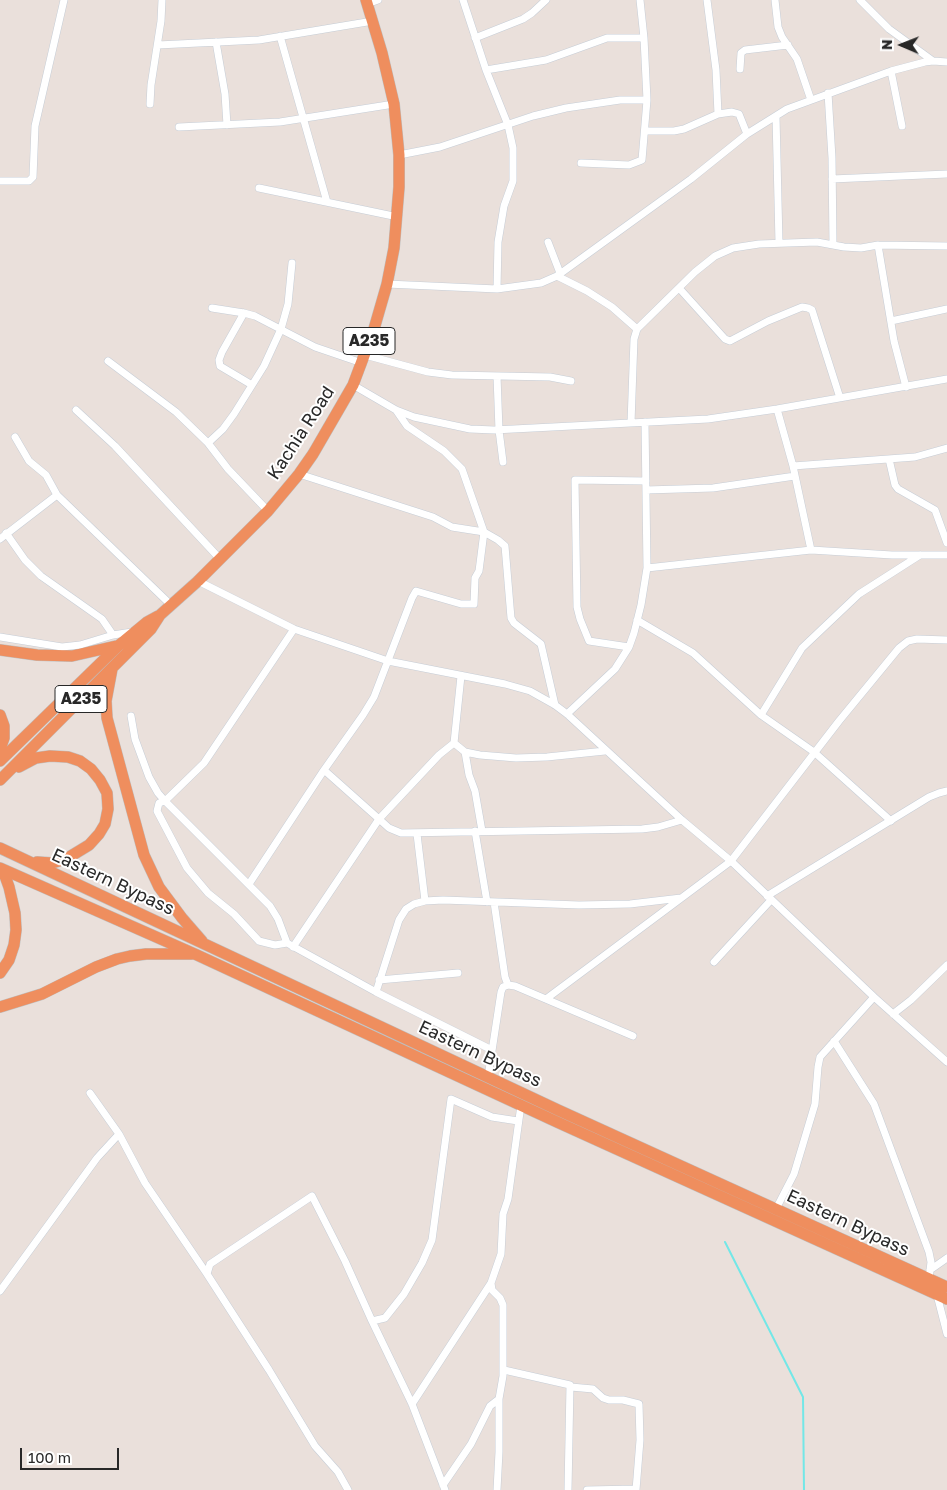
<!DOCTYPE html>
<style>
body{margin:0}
#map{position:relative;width:947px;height:1490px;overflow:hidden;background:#eae0db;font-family:"Golos Text",sans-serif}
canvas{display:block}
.north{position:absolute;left:877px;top:20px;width:50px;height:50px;-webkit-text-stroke:4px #fff;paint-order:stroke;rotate:271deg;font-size:14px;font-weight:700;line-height:20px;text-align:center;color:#282828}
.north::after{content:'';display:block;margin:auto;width:18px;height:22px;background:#282828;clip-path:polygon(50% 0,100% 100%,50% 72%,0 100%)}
.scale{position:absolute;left:20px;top:1448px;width:99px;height:22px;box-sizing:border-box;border:2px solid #282828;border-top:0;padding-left:6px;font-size:15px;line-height:18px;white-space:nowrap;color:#282828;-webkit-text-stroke:4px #fff;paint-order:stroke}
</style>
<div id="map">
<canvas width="947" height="1490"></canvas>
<div class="north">N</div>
<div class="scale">100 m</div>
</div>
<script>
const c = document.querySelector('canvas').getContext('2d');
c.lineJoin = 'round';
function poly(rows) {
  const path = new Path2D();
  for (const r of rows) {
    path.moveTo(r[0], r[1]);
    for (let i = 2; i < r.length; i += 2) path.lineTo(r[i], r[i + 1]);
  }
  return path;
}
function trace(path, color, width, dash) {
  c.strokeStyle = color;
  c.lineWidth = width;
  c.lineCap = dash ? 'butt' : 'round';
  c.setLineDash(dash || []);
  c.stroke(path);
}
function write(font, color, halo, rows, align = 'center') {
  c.font = font + ' "Golos Text",sans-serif';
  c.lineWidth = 4;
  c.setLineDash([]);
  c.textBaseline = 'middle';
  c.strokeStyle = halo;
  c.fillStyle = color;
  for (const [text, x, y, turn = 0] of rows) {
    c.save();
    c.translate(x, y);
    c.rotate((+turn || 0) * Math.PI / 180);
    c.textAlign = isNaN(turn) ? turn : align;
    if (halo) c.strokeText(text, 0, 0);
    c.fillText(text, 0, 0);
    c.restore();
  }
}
const stream = poly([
 [725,1242,803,1397,804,1490]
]);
const minor = poly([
 [463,0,486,70,508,125,513,148,513,181,504,206,498,242,497,289],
 [707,0,716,70,718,114],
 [775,0,778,27,782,37,797,59,811,100],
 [860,0,889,29,933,61],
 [367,4,378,0],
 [280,36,327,202],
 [475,38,523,19,532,13,546,0],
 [216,42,225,94,227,125],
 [158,45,259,40,373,21],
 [740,69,741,53,745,50,788,45],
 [486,70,546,60,607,38,644,38],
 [891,71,902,126],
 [828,93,832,158,833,244],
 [150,104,151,85,161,21,162,0],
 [776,116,779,243],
 [179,127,280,122,394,104],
 [645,131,674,131,684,129,718,114,732,112,739,114,747,134],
 [399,155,440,147,533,116,566,108,620,100,647,100],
 [581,163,629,165,642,160,647,100,644,38,640,0],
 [832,179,947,174],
 [0,181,29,181,33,177,35,126,64,0],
 [259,188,398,217],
 [548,242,560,273],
 [878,245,894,341,906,387],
 [557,276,587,291,612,307,637,329],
 [387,284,497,289,541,283,557,276,691,179,747,134,787,109,891,71,925,62,933,61,947,62],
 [679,288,725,339,730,341,768,321,802,307,808,308,812,310,840,398],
 [212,308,244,313,255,316,315,347,362,363],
 [244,313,222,352,219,360,220,366,252,385],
 [891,321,947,309],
 [365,355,428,372,452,375,550,377,571,381],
 [108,361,176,412,208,443,228,469,268,511],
 [497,376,499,430,503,462],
 [353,385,396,410,414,417,470,429,494,430,708,419,777,409,947,379],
 [777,409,793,466,811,550],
 [76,410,115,446,220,559],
 [396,410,407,426,444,451,462,469,484,532,498,540,505,546,511,618,514,623,541,644,555,705],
 [631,423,634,339,637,329,695,272,715,256,733,248,759,244,817,242,844,247,861,248,878,245,947,246],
 [15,437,29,461,46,475,57,495,171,605],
 [208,443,223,429,234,414,264,366,281,329,288,304,292,263],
 [889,459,895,485,898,489,935,510,947,543],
 [793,466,915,457,947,448],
 [646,490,713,488,795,476],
 [6,533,25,560,41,576,102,619,113,635],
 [0,539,57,495],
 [647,568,811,550,892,555,947,555],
 [198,581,294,629,388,661,505,684,530,691,555,705,567,714,682,820,731,861,874,997,947,1062],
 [637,620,693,653,761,715,814,752,891,821],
 [0,637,62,647,80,645,113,635,132,632],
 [629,647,589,641,580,619,577,607,575,480,646,481],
 [567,714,615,669,629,647,634,633,641,605,647,568,645,422],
 [761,715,802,648,859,594,920,555],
 [131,716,135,739,149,777,158,793,165,801,204,763,294,629],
 [454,743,465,752,480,755,516,758,547,757,605,751],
 [465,752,469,775,475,791,482,831],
 [324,770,379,819,389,828,401,833,642,829,658,827,682,820],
 [475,831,487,902],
 [417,834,425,901],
 [249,884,324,770,363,715,374,697,412,598,416,591,461,604,474,604,475,578,479,571,484,532,452,527,433,517,299,474],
 [767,896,929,797,939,793,947,791],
 [494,902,505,977,508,985],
 [287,943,278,919,270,906,165,801,159,803,157,811,187,868,208,893,234,914,259,941,275,945,287,943,376,992,492,1050],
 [293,947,379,819,439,755,454,743,461,676],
 [714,962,771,900],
 [379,980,458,973],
 [376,992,399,920,406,909,414,904,425,901,443,900,579,905,630,904,681,898],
 [546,999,731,861,839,721,899,648,908,641,917,639,947,640],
 [893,1014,911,1000,947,965],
 [834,1041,874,1104,929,1252,931,1262,929,1279],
 [488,1077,501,992,503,987,508,985,515,986,633,1036],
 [90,1093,119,1134,145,1183,207,1274],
 [776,1209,794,1174,815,1104,818,1067,820,1057,874,997],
 [930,1270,947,1258],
 [0,1291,97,1158,119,1134],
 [937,1295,947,1334],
 [372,1321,385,1318,404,1294,422,1263,432,1240,451,1099,492,1117,518,1121],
 [504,1370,570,1385,568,1490],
 [571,1387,593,1389,603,1398,609,1400,623,1400,639,1404,640,1440,636,1490],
 [412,1404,491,1283],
 [443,1485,471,1444,490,1406,499,1399,503,1376,503,1305,500,1298,492,1290,491,1283,501,1254,503,1214,508,1199,521,1105],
 [348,1490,338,1472,315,1446,269,1370,207,1274,210,1264,312,1196,345,1261,372,1321,412,1404,445,1490],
 [497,1490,499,1452,499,1399],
 [587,1490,636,1489]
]);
const trunk = poly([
 [0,650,37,655,72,656,116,646],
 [112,669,106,701,107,718,144,855,159,887,182,918,202,941],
 [0,715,4,726,4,738,0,749],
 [0,761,118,646,147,622,158,616],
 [19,767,36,758,50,756,68,757,80,761,91,769,100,780,107,793,108,809,105,824,99,834,89,845,66,859,52,863,37,862],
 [0,780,151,629,160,615,198,581,268,511,299,474,313,454,353,385,374,329,387,284,394,248,399,187,399,155,394,104,382,53,366,0],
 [0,848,558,1110,947,1287],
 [0,868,197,955,557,1122,947,1299],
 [0,871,5,876,9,887,15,913,16,930,14,945,9,960,0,973],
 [0,1007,42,994,96,967,117,959,130,956,146,954,191,954]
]);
const shields = [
 [369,341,52],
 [81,699,52]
];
const shieldNames = [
 ["A235",369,341],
 ["A235",81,699]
];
const streetNames = [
 ["Kachia Road",301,433,-57],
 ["Eastern Bypass",113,882,25],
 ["Eastern Bypass",480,1054,25],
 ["Eastern Bypass",848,1223,25]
];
trace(stream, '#73e7e7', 2);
trace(minor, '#c6cdd6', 8);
trace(trunk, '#bebebe', 12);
trace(minor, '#fff', 7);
trace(trunk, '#ef8e5e', 11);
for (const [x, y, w] of shields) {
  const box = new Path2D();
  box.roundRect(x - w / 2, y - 13.5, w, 27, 4);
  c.fillStyle = '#fff';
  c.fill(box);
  trace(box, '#282828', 1);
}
write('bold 16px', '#282828', null, shieldNames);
write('18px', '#282828', '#fff', streetNames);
</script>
